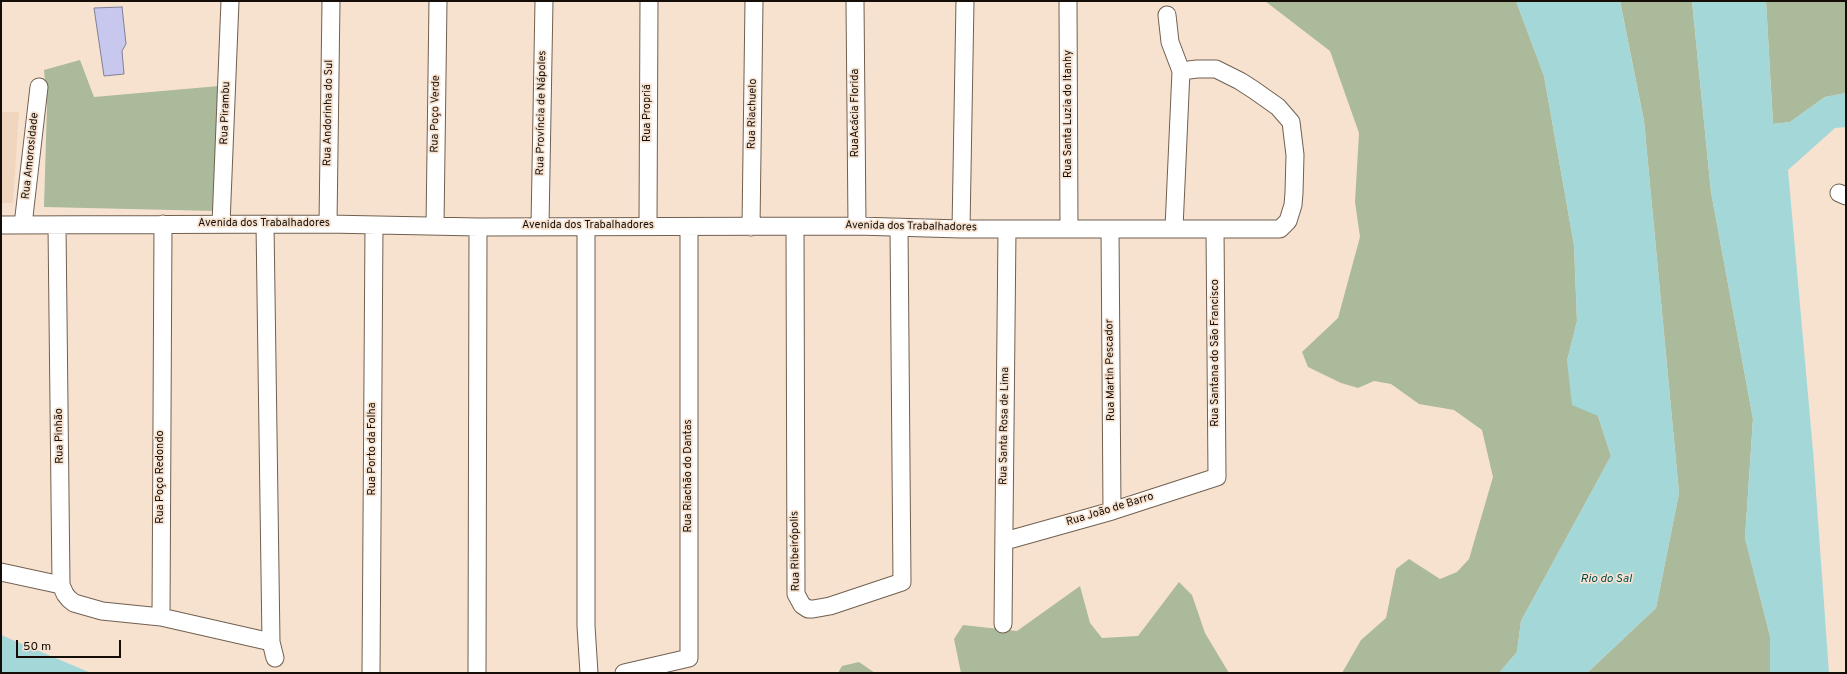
<!DOCTYPE html>
<meta charset="utf-8">
<style>
body{margin:0}
#map{position:relative;width:1847px;height:674px;overflow:hidden;background:#f7e2d0;font-family:Overpass,sans-serif}
canvas{display:block}
.frame{position:absolute;inset:0;border:2px solid #150e08;pointer-events:none}
.scale{position:absolute;left:16px;top:640px;width:105px;height:18px;box-sizing:border-box;border:2px solid #150e08;border-top:0;padding-left:5px;font-size:12px;line-height:14px;white-space:nowrap;color:#150e08;-webkit-text-stroke:3px #f7e2d0;paint-order:stroke}
</style>
<div id="map">
<canvas width="1847" height="674"></canvas>
<div class="frame"></div>
<div class="scale">50 m</div>
</div>
<script>
const c = document.querySelector('canvas').getContext('2d');
c.lineJoin = 'round';
function paint(path, color) {
  c.fillStyle = color;
  c.fill(path, 'evenodd');
}
function poly(rows) {
  const path = new Path2D();
  for (const r of rows) {
    path.moveTo(r[0], r[1]);
    for (let i = 2; i < r.length; i += 2) path.lineTo(r[i], r[i + 1]);
  }
  return path;
}
function trace(path, color, width, dash) {
  c.strokeStyle = color;
  c.lineWidth = width;
  c.lineCap = dash ? 'butt' : 'round';
  c.setLineDash(dash || []);
  c.stroke(path);
}
function write(font, color, halo, rows, align = 'center') {
  c.font = font + ' Overpass,sans-serif';
  c.lineWidth = 3.5;
  c.setLineDash([]);
  c.textBaseline = 'middle';
  c.strokeStyle = halo;
  c.fillStyle = color;
  for (const [text, x, y, turn = 0] of rows) {
    c.save();
    c.translate(x, y);
    c.rotate((+turn || 0) * Math.PI / 180);
    c.textAlign = isNaN(turn) ? turn : align;
    if (halo) c.strokeText(text, 0, 0);
    c.fillText(text, 0, 0);
    c.restore();
  }
}
const built = poly([
 [1,112,19,112,13,203,1,203]
]);
const green = poly([
 [1265,1,1516,1,1544,76,1574,245,1577,321,1567,361,1598,416,1611,456,1521,621,1517,652,1499,673,1342,673,1361,640,1386,618,1396,569,1409,559,1440,579,1457,572,1469,559,1493,477,1482,430,1454,410,1419,404,1391,384,1374,381,1358,388,1341,383,1308,367,1302,352,1338,318,1360,237,1355,202,1359,133,1330,51],
 [1620,1,1692,1,1711,192,1753,419,1745,538,1770,636,1770,673,1587,673,1656,608,1679,493,1644,121],
 [1766,1,1846,1,1846,93,1825,97,1790,122,1773,124],
 [80,60,94,97,219,86,216,211,44,207,47,106,44,70],
 [1179,582,1192,595,1205,633,1229,673,961,673,954,639,963,625,1017,631,1080,586,1090,623,1102,638,1138,636],
 [859,662,875,673,838,673,842,666]
]);
const water = poly([
 [1516,1,1620,1,1644,121,1679,493,1656,608,1587,673,1499,673,1517,652,1521,621,1611,456,1598,416,1572,405,1567,361,1577,321,1574,245,1544,76],
 [1692,1,1766,1,1773,124,1790,122,1825,97,1846,93,1846,127,1835,128,1788,170,1813,451,1829,673,1770,673,1770,636,1745,538,1753,419,1711,192],
 [1,635,91,673,1,673]
]);
const building = poly([
 [122,7,126,44,122,51,124,74,104,76,94,8,122,7]
]);
const minor = poly([
 [855,1,857,226],
 [1068,1,1069,228],
 [1167,15,1170,42,1181,71],
 [1839,193,1846,196],
 [221,224,230,1],
 [265,224,271,642,275,658],
 [328,224,331,1],
 [1,225,328,224,478,227,857,226,961,229,1280,229,1288,221,1293,205,1294,193,1295,155,1291,122,1278,107,1254,90,1240,81,1216,69,1197,69,1181,71,1174,228],
 [23,225,39,87],
 [57,226,61,585,65,594,69,599,74,603,102,611,161,617,271,642],
 [435,226,438,1],
 [540,226,544,1],
 [648,226,649,1],
 [586,227,586,626,589,673],
 [751,227,754,1],
 [795,227,796,594,802,605,808,609,813,609,830,606,902,582,899,228],
 [961,229,965,1],
 [1110,229,1112,511],
 [1004,536,1012,539,1112,511,1217,477,1215,229],
 [1,572,61,585],
 [161,617,163,224],
 [1003,624,1007,229],
 [371,673,374,225],
 [477,673,478,227],
 [624,673,689,658,689,227]
]);
const streetNames = [
 ["Rua Pirambu",226,113,-88],
 ["Rua Andorinha do Sul",329,113,-89],
 ["Rua Província de Nápoles",542,113,-89],
 ["Rua Propriá",648,113,-90],
 ["RuaAcácia Florida",856,113,-90],
 ["Rua Poço Verde",436,114,-89],
 ["Rua Riachuelo",753,114,-89],
 ["Rua Santa Luzia do Itanhy",1069,114,-90],
 ["Rua Amorosidade",31,156,-84],
 ["Avenida dos Trabalhadores",264,224],
 ["Avenida dos Trabalhadores",588,226],
 ["Avenida dos Trabalhadores",911,227,1],
 ["Rua Santana do São Francisco",1216,353,-90],
 ["Rua Martin Pescador",1111,370,-91],
 ["Rua Santa Rosa de Lima",1005,426,-89],
 ["Rua Pinhão",60,436,-91],
 ["Rua Porto da Folha",373,449,-90],
 ["Rua Riachão do Dantas",689,476,-90],
 ["Rua Poço Redondo",161,477,-90],
 ["Rua João de Barro",1110,510,-17],
 ["Rua Ribeirópolis",796,551,-91]
];
const waterNames = [
 ["Rio do Sal",1606,580]
];
paint(built, '#f0d6bf');
paint(green, '#abba9b');
paint(water, '#a3d7d8');
paint(building, '#c8c7ee');
trace(building, '#7f7f95', 1);
trace(minor, '#716050', 19);
trace(minor, '#fff', 17);
write('11px', '#150e08', '#f7e2d0', streetNames);
write('italic 12px', '#004f51', '#f7e2d0', waterNames);
</script>
